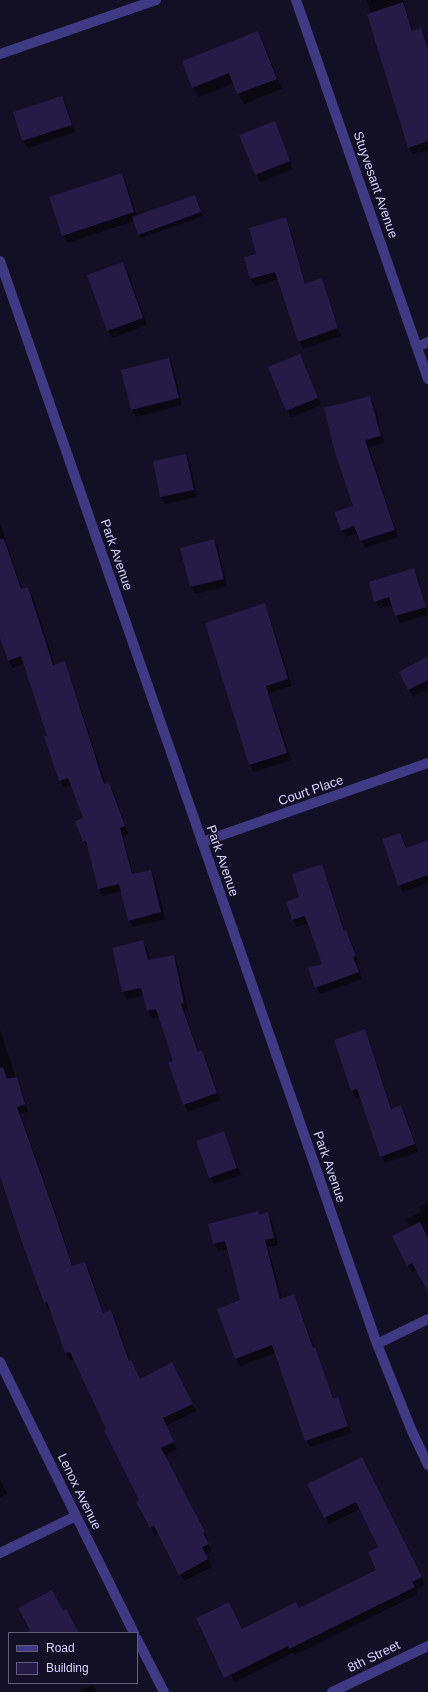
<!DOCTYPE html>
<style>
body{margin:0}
#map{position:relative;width:428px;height:1692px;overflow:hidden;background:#130f25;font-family:Arial,sans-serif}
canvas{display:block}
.legend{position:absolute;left:8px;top:1632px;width:130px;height:52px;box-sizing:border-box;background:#130f25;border:1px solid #625d7c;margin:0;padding:5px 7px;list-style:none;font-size:12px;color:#d9d2ff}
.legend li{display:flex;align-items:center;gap:8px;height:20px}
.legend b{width:20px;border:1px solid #625d7c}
</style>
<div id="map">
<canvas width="428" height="1692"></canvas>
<ul class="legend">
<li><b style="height:5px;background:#3f3a83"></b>Road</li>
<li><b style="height:11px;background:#251b46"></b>Building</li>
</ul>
</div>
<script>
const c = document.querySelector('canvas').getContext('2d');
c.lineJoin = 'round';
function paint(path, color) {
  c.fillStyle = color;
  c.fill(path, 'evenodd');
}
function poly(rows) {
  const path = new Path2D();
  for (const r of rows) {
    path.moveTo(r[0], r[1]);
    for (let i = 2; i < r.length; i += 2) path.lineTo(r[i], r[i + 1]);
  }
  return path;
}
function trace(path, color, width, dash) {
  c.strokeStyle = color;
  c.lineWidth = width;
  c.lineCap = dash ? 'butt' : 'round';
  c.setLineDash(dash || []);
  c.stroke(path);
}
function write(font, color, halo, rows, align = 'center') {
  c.font = font + ' Arial,sans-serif';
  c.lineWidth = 3;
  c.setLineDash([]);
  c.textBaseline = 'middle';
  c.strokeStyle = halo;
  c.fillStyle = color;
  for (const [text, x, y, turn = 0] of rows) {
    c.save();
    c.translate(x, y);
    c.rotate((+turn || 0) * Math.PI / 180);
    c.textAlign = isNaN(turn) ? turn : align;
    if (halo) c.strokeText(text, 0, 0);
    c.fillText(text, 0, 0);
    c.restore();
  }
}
const shadow = poly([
 [367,0,403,0,413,31,421,29,425,36,428,46,428,150,413,154,409,147],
 [258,32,263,42,282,89,244,104,234,83,199,97,193,87],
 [62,97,66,104,75,132,28,148,23,141,14,113],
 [274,123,293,169,260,182,241,135],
 [122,174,126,182,137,216,197,199,203,216,141,238,134,221,67,243,63,235],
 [285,218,289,225,306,285,321,280,325,287,341,336,303,349,299,341,279,279,255,286,251,279,258,254],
 [123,263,127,270,147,325,112,338,108,330],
 [300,355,321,405,291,418,287,410],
 [169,359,173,367,182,405,136,417,132,410],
 [370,397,374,404,384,443,369,447,398,537,365,548,358,533,346,537,341,530,354,507],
 [186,455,190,462,197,497,165,504,161,497],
 [0,523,22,590,28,588,32,595,55,665,64,662,68,670,106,785,108,784,113,791,128,834,123,836,133,875,150,871,155,878,165,919,133,927,129,920,122,891,103,896,99,889,89,849,84,842,76,821,85,818,72,785,64,788,60,781,48,736,24,664,13,668,8,660,0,635],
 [214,540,218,548,227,586,195,594,191,587,181,548],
 [414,570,418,577,428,615,400,623,392,605,380,608,375,601],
 [264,604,268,612,292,686,269,693,291,760,254,772,250,765,206,623],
 [428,658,428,690,413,697,400,672],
 [400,834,407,848,428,842,428,883,403,892,399,885],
 [321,866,325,873,345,931,350,938,359,963,357,964,362,979,320,994,316,987,323,964,309,923,297,927,293,920,300,898],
 [143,941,147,949,150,961,173,956,177,963,188,1010,184,1011,199,1052,202,1051,206,1059,220,1100,188,1112,184,1104,174,1061,159,1017,152,1018,148,1011,144,995,127,999,123,992,113,948],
 [0,1030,16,1078,20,1085,28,1112,20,1114,59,1222,73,1267,85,1263,89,1270,104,1314,111,1311,115,1318,130,1362,140,1380,176,1370,196,1411,166,1426,177,1449,164,1456,208,1539,206,1540,212,1551,206,1555,212,1567,184,1581,159,1533,155,1535,137,1502,140,1501,75,1358,70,1360,66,1353,51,1309,49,1310,45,1303,0,1174],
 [364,1030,368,1038,392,1109,401,1106,405,1113,418,1152,385,1163,381,1156,361,1096,356,1098,352,1091,335,1040],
 [223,1132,241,1175,214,1184,210,1177],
 [428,1202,428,1271,417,1270,412,1272,408,1265,411,1228,406,1219,421,1212,419,1207],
 [267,1214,272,1221,278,1245,268,1247,282,1299,293,1295,297,1302,334,1399,337,1398,341,1405,351,1433,310,1447,306,1440,276,1353,240,1366,236,1359,241,1301,228,1249,219,1251,214,1243,259,1216],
 [366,1465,425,1585,416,1590,418,1594,294,1655,293,1653,235,1682,221,1657,229,1603,243,1630,299,1609,378,1571,379,1548,360,1509,329,1524,325,1517],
 [0,1479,7,1494,0,1498],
 [93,1685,97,1692,78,1692]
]);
const building = poly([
 [403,2,412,31,421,28,428,49,428,141,408,148,367,14],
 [258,31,277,79,237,94,229,73,192,88,182,61],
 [62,96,72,125,22,141,13,112],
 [275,121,290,161,255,175,239,135],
 [122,173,134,212,62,236,49,197],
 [195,195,201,212,138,235,132,217],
 [286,217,305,284,322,278,338,328,298,342,275,272,250,279,244,257,256,254,249,228],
 [123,262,143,318,107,331,87,275],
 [300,354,318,398,286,411,268,367],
 [169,358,179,398,131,410,121,370],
 [370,396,381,436,365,440,395,530,360,541,354,526,341,531,334,512,353,506,335,453,324,408],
 [186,454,194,490,160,497,153,461],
 [0,539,4,539,21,589,28,587,53,665,65,661,104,784,109,783,125,826,120,828,132,874,151,870,161,912,128,921,119,884,98,889,86,841,83,842,75,821,83,818,68,778,59,781,44,736,47,736,21,656,8,661,0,638],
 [214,539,224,579,190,587,180,548],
 [414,568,426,607,395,616,389,597,374,602,369,582],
 [265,603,288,679,266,686,287,753,249,765,205,623],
 [428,656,428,680,408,690,399,672],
 [400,833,406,848,428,840,428,875,398,886,382,839],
 [322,864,344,931,346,930,356,956,353,957,359,972,315,988,308,968,322,964,305,916,292,920,286,902,299,897,292,874],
 [143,940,148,960,174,955,184,1003,181,1004,198,1052,202,1050,217,1093,183,1105,168,1062,173,1061,156,1009,147,1011,141,988,122,992,112,948],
 [365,1029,391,1109,401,1105,415,1144,380,1157,357,1089,351,1091,334,1040],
 [3,1067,7,1079,17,1077,25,1104,17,1107,55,1214,72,1266,85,1262,103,1313,111,1310,129,1361,131,1360,140,1379,172,1362,193,1404,163,1418,174,1442,161,1448,205,1532,203,1533,209,1544,202,1547,208,1559,179,1575,154,1526,150,1528,136,1502,139,1500,104,1430,106,1429,70,1352,65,1353,47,1302,44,1303,23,1245,0,1176,0,1068],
 [224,1131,237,1168,209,1178,196,1141],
 [258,1211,259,1215,268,1212,274,1238,265,1240,280,1299,294,1294,313,1348,315,1347,333,1398,338,1397,348,1426,305,1441,272,1345,235,1359,217,1309,240,1300,225,1241,213,1244,208,1224],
 [420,1222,428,1238,428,1292,412,1263,407,1266,392,1236],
 [362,1457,422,1577,412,1582,415,1587,289,1649,288,1646,224,1678,196,1618,229,1602,242,1629,296,1602,299,1608,376,1570,368,1552,378,1547,356,1502,324,1518,307,1484],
 [52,1590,63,1611,66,1609,79,1633,24,1633,30,1630,18,1608]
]);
const street = poly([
 [296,0,428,379],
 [0,54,156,0],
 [0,261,377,1344,411,1429,428,1465],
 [417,347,428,342],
 [202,842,428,763],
 [377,1344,428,1319],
 [0,1362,134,1633],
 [0,1553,76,1516],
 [137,1639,164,1692],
 [332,1692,428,1646]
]);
const streetNames = [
 ["Stuyvesant Avenue",375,185,71],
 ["Park Avenue",116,555,71],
 ["Court Place",311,791,-19],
 ["Park Avenue",222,861,71],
 ["Park Avenue",329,1167,71],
 ["Lenox Avenue",79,1492,64],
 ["8th Street",374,1657,-26]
];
paint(shadow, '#0007');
paint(building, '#251b46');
trace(street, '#3f3a83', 10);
write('13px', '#d9d2ff', '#130f25', streetNames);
</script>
